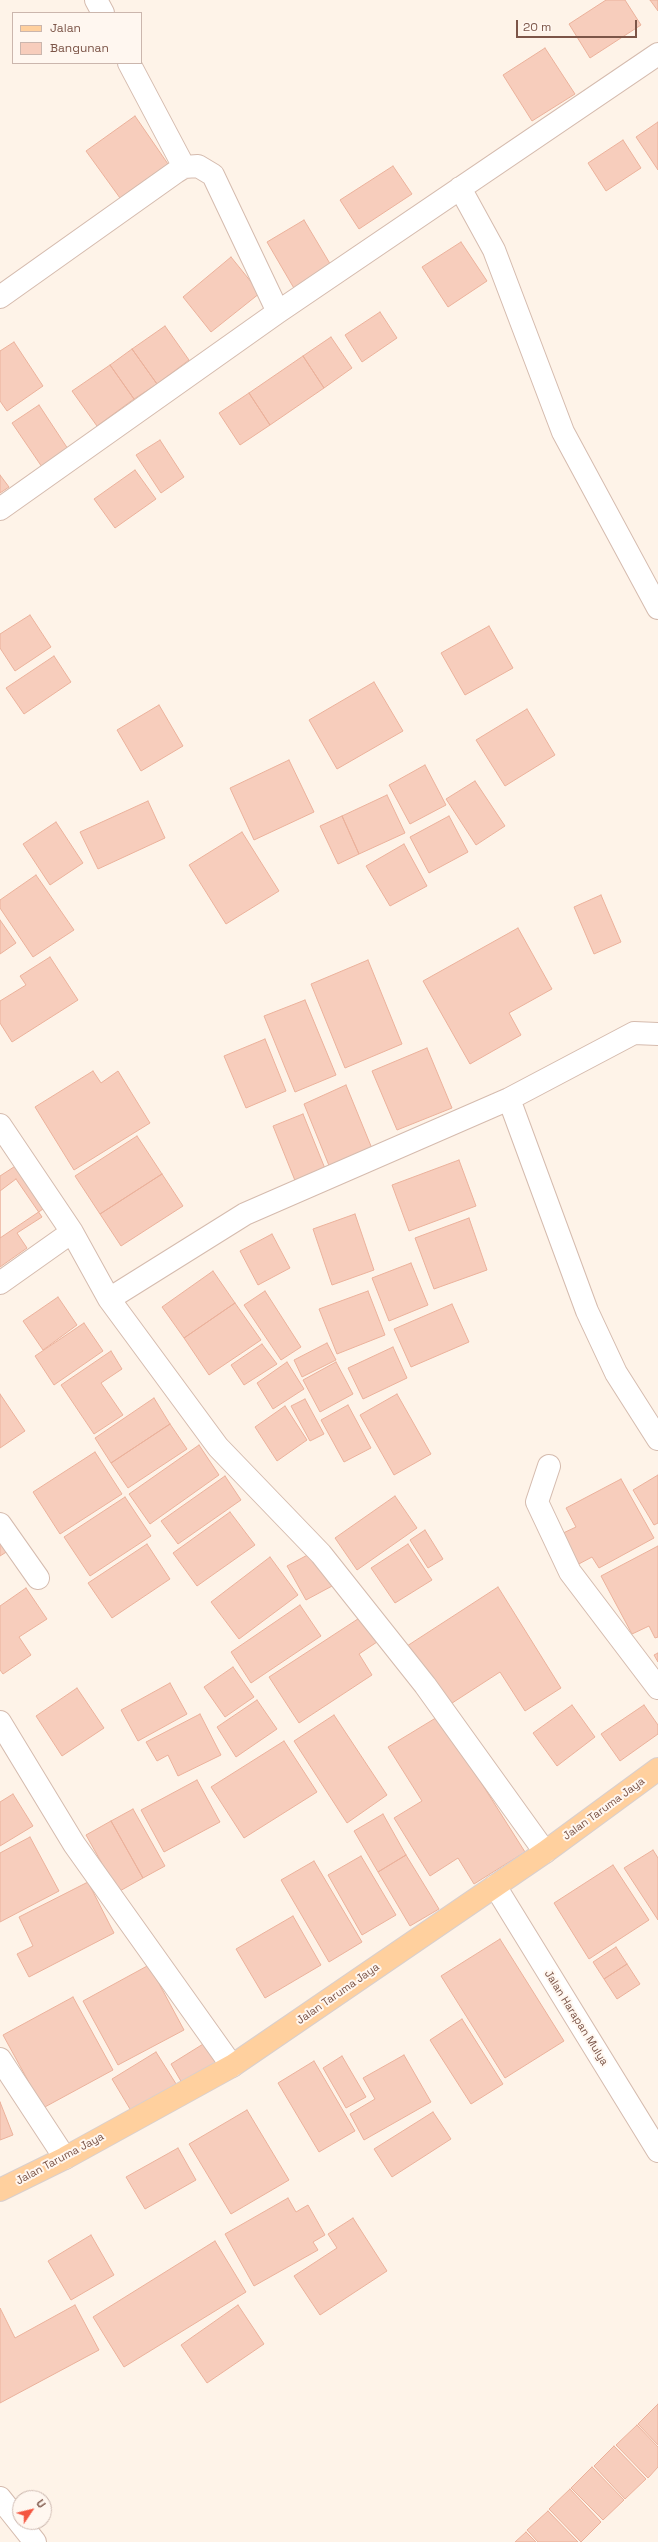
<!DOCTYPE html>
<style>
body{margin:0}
#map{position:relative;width:658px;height:2542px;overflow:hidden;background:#fef3e8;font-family:"Space Grotesk",sans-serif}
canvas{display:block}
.legend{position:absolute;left:12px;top:12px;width:130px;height:52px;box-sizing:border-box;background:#fff7f0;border:1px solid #cbb6ad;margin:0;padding:5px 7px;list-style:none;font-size:12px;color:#7c5548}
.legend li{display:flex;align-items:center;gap:8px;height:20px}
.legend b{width:20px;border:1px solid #cbb6ad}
.north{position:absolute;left:12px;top:2490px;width:40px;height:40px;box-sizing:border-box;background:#fff7f0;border:1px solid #cbb6ad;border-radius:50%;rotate:55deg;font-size:11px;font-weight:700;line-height:16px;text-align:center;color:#7c5548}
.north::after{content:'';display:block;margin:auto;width:14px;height:18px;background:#f45641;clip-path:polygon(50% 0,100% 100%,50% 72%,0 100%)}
.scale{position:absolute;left:516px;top:20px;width:121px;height:18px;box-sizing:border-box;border:2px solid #7c5548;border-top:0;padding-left:5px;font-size:12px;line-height:14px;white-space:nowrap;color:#7c5548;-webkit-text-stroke:3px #fff7f0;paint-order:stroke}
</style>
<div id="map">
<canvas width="658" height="2542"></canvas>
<ul class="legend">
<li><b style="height:5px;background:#ffd09e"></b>Jalan</li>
<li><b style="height:11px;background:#f7cdbc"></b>Bangunan</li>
</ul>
<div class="north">U</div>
<div class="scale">20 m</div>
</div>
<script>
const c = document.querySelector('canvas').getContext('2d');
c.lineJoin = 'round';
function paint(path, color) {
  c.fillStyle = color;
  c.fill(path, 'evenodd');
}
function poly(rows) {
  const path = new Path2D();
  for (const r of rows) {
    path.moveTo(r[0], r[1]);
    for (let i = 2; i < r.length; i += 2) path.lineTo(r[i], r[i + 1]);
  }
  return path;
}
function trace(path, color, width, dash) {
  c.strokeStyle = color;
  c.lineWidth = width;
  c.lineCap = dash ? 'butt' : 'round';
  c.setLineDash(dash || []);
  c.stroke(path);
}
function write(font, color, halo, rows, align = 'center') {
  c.font = font + ' "Space Grotesk",sans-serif';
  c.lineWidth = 4;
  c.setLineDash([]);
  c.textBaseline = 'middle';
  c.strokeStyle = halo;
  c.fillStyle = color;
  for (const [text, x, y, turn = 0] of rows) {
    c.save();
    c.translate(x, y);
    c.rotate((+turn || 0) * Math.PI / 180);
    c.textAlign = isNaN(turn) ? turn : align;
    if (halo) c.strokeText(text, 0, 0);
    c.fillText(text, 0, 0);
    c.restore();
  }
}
const building = poly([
 [606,0,625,0,641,25,590,58,569,24,606,0],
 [650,0,658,0,658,11,650,0],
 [545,48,575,94,532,121,503,75,545,48],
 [135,116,168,164,120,198,86,151,135,116],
 [658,122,658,170,636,137,658,122],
 [623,140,641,168,606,191,588,163,623,140],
 [393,166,412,194,359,229,340,200,393,166],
 [304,220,332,267,295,290,267,242,304,220],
 [461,242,487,281,448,307,422,267,461,242],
 [231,257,260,293,211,332,183,297,231,257],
 [380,312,397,338,362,362,345,335,380,312],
 [165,326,189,360,157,384,132,349,165,326],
 [331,337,352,368,324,388,303,356,331,337],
 [14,342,43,386,7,411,0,401,0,351,14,342],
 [132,349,157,384,134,399,110,365,132,349],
 [303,356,324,388,270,425,249,393,303,356],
 [110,365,134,399,97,426,72,391,110,365],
 [249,393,270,425,240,445,219,413,249,393],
 [39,405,68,449,42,467,12,423,39,405],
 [160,440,184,477,161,493,136,455,160,440],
 [135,470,156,499,115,528,94,499,135,470],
 [0,475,9,487,0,493,0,475],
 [30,615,51,647,15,671,0,648,0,634,30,615],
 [489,626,513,668,465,695,441,653,489,626],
 [54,656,71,682,24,714,6,688,54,656],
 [374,682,403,731,337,769,309,720,374,682],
 [159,705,183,746,141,771,117,730,159,705],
 [527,709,555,755,505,786,476,740,527,709],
 [289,760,314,812,254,840,230,788,289,760],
 [425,765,446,805,410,824,389,785,425,765],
 [475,781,505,826,476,845,446,799,475,781],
 [387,795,405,833,359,854,342,816,387,795],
 [148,801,165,838,98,869,80,832,148,801],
 [342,816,359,854,338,864,320,826,342,816],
 [449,816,468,852,429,873,410,837,449,816],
 [56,822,83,863,50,885,23,844,56,822],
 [242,832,279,891,226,924,189,865,242,832],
 [404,844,427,886,390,906,366,866,404,844],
 [36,875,74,930,33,957,0,908,0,900,36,875],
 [601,895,621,942,594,954,574,907,601,895],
 [0,920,16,943,0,954,0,920],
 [518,928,552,989,509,1013,521,1035,470,1064,423,981,518,928],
 [50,957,78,1000,12,1042,0,1023,0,1001,26,985,20,976,50,957],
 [368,960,402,1044,345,1068,311,984,368,960],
 [305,1000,336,1075,295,1092,264,1016,305,1000],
 [265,1039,286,1091,246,1108,224,1056,265,1039],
 [427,1048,452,1108,397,1130,372,1071,427,1048],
 [93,1071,101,1083,118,1071,150,1123,74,1170,35,1107,93,1071],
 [346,1085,373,1151,330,1168,304,1104,346,1085],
 [303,1114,326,1171,296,1183,273,1126,303,1114],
 [137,1136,162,1174,100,1214,75,1176,137,1136],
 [459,1160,476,1206,409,1231,392,1185,459,1160],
 [20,1163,49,1205,0,1238,0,1176,20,1163],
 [162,1174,183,1206,121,1246,100,1214,162,1174],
 [16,1179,42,1217,17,1233,27,1248,0,1267,0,1191,16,1179],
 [355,1214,374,1270,332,1285,313,1229,355,1214],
 [469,1218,487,1270,434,1289,415,1238,469,1218],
 [272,1234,290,1268,258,1285,240,1251,272,1234],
 [411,1263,428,1305,389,1321,372,1278,411,1263],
 [213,1271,235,1303,184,1338,162,1307,213,1271],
 [265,1291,301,1347,281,1360,244,1305,265,1291],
 [368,1291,385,1335,337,1354,319,1309,368,1291],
 [58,1297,77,1325,43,1350,23,1321,58,1297],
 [235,1303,261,1340,209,1375,184,1338,235,1303],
 [452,1304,469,1342,411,1367,394,1329,452,1304],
 [84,1323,103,1351,54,1385,35,1356,84,1323],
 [327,1343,336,1360,302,1377,294,1360,327,1343],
 [262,1344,277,1364,244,1385,231,1365,262,1344],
 [393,1347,407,1378,363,1399,348,1368,393,1347],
 [111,1351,122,1369,101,1383,123,1415,94,1434,61,1385,111,1351],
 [287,1362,304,1389,273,1409,257,1383,287,1362],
 [336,1362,353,1394,320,1412,303,1380,336,1362],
 [0,1394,25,1431,0,1448,0,1394],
 [397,1394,431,1454,394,1475,360,1415,397,1394],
 [154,1398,170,1424,111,1463,95,1438,154,1398],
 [305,1399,324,1434,310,1441,291,1406,305,1399],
 [348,1405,371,1448,344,1462,321,1420,348,1405],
 [285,1406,307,1440,277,1461,255,1427,285,1406],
 [170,1424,187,1449,128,1488,111,1463,170,1424],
 [199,1445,219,1475,150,1524,129,1494,199,1445],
 [95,1452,122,1494,60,1534,33,1492,95,1452],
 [658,1475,658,1523,654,1525,633,1490,658,1475],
 [225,1476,241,1500,178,1544,161,1521,225,1476],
 [621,1479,654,1538,599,1568,592,1557,575,1566,559,1535,576,1527,566,1508,621,1479],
 [395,1496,417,1528,357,1570,335,1538,395,1496],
 [125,1497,151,1536,90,1576,64,1537,125,1497],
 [230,1512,255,1545,197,1586,173,1553,230,1512],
 [425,1530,443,1559,428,1568,410,1540,425,1530],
 [0,1538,8,1551,0,1556,0,1538],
 [147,1544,170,1579,112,1618,88,1583,147,1544],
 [408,1544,432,1580,395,1603,371,1568,408,1544],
 [658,1546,658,1637,655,1638,649,1626,632,1634,601,1576,658,1546],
 [315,1551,334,1585,306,1600,287,1566,315,1551],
 [270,1557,298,1595,239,1639,211,1602,270,1557],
 [498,1587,561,1688,525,1711,500,1672,446,1707,407,1646,498,1587],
 [26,1588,47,1619,19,1637,31,1655,3,1674,0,1670,0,1606,26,1588],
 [300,1605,321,1636,251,1683,231,1652,300,1605],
 [364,1615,380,1640,359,1654,372,1675,299,1723,269,1677,364,1615],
 [658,1653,658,1662,654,1655,658,1653],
 [233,1667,254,1697,225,1717,204,1687,233,1667],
 [170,1683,187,1714,138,1741,121,1710,170,1683],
 [77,1688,104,1728,62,1756,36,1716,77,1688],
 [257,1700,277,1729,236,1757,217,1727,257,1700],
 [572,1705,595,1737,557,1766,533,1733,572,1705],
 [644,1705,658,1725,658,1734,620,1761,601,1734,644,1705],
 [200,1714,221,1755,178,1776,168,1755,157,1761,146,1742,200,1714],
 [334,1715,387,1795,347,1823,294,1741,334,1715],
 [439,1716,525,1852,474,1884,458,1858,430,1876,394,1818,422,1801,388,1747,439,1716],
 [284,1741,317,1792,244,1838,211,1787,284,1741],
 [197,1780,220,1822,164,1852,141,1810,197,1780],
 [13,1794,33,1826,0,1846,0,1802,13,1794],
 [133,1809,165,1866,143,1878,111,1821,133,1809],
 [383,1814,406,1855,378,1872,354,1831,383,1814],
 [111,1821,143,1878,118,1892,86,1835,111,1821],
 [30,1837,59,1891,0,1922,0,1853,30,1837],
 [653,1850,658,1858,658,1920,624,1868,653,1850],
 [406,1855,439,1909,410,1926,378,1872,406,1855],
 [361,1856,396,1915,362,1935,328,1875,361,1856],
 [314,1861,362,1942,329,1962,281,1880,314,1861],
 [613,1865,649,1920,589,1959,554,1903,613,1865],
 [88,1882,114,1933,29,1977,17,1954,33,1946,19,1917,88,1882],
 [293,1916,321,1965,265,1998,236,1949,293,1916],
 [500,1939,564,2041,505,2078,441,1976,500,1939],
 [616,1947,627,1964,604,1979,593,1962,616,1947],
 [627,1964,640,1984,617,1999,604,1979,627,1964],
 [149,1965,184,2030,118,2065,83,2001,149,1965],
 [73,1997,113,2070,43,2108,3,2035,73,1997],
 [462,2019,503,2084,471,2104,430,2040,462,2019],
 [208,2041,220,2060,182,2083,171,2064,208,2041],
 [156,2052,178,2087,133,2114,112,2079,156,2052],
 [404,2055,431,2102,364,2140,350,2114,375,2099,363,2078,404,2055],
 [342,2056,366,2097,346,2108,323,2068,342,2056],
 [314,2061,355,2131,319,2152,278,2083,314,2061],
 [0,2102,13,2135,0,2140,0,2102],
 [247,2110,289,2180,231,2214,189,2144,247,2110],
 [433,2112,451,2139,392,2177,374,2149,433,2112],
 [178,2148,196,2180,145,2209,126,2177,178,2148],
 [288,2198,296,2212,308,2205,325,2235,313,2242,318,2250,254,2286,225,2234,288,2198],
 [353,2218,387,2271,320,2315,294,2276,337,2248,328,2234,353,2218],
 [91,2235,114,2275,71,2300,48,2261,91,2235],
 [215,2241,246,2292,124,2367,93,2317,215,2241],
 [75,2305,99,2350,0,2403,0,2308,15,2338,75,2305],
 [238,2305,264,2344,207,2383,181,2345,238,2305],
 [658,2404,658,2445,638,2424,658,2404],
 [637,2425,658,2447,658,2467,648,2478,616,2445,637,2425],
 [614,2446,646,2479,625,2499,594,2466,614,2446],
 [592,2467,624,2500,603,2520,571,2488,592,2467],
 [570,2489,601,2522,581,2542,549,2509,570,2489],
 [548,2511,578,2542,538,2542,527,2530,548,2511],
 [526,2532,536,2542,515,2542,526,2532]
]);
const minor = poly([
 [96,0,103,13],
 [129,63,184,167],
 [460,188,494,250,563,432,658,608],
 [0,297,176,172,184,167,198,166,213,175,278,312],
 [0,509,278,312,658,54],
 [509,1099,587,1311,616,1373,658,1439],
 [0,1125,72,1232,109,1299,218,1447,321,1554,425,1685,545,1852],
 [0,1283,72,1232],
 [109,1299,245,1214,509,1099,634,1033,658,1034],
 [549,1466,537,1502,570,1572,658,1688],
 [0,1524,38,1578],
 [0,1722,74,1844,232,2066],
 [495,1886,658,2151],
 [0,2059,65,2158],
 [0,2498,35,2542]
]);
const primary = poly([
 [0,2190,65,2158,232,2066,545,1852,658,1769]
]);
const streetNames = [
 ["Jalan Taruma Jaya",604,1809,-36],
 ["Jalan Taruma Jaya",338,1994,-35],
 ["Jalan Harapan Mulya",576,2018,58],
 ["Jalan Taruma Jaya",60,2159,-28]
];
paint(building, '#f7cdbc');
trace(building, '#ebb19b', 1);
trace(minor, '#d5bbae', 24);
trace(primary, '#dacfcc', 24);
trace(minor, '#fff', 22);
trace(primary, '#ffd09e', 22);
write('11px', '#7c5548', '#fff7f0', streetNames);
</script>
